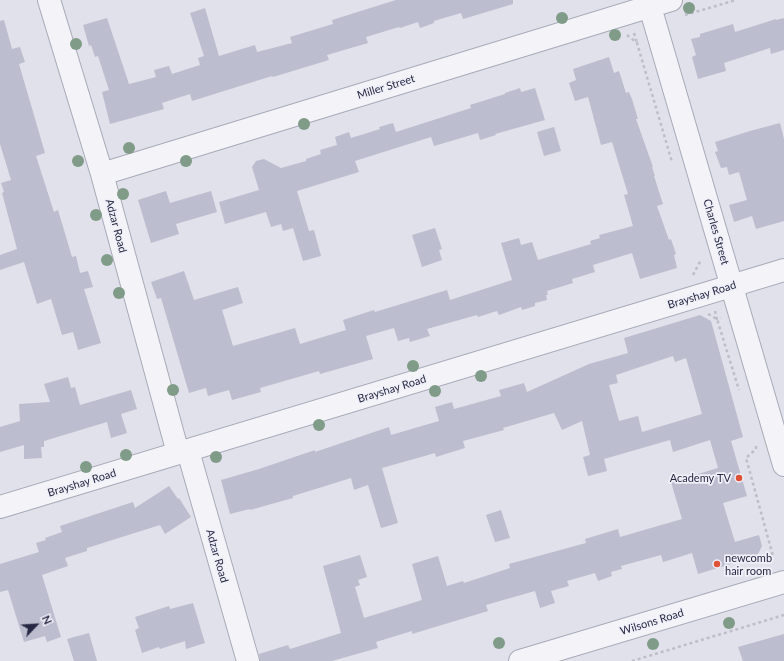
<!DOCTYPE html>
<style>
body{margin:0}
#map{position:relative;width:784px;height:661px;overflow:hidden;background:#e0e1ea;font-family:Lato,sans-serif}
canvas{display:block}
.north{position:absolute;left:16px;top:605px;width:40px;height:40px;-webkit-text-stroke:3px #f0f0f8;paint-order:stroke;rotate:65deg;font-size:11px;font-weight:700;line-height:16px;text-align:center;color:#262844}
.north::after{content:'';display:block;margin:auto;width:14px;height:18px;background:#262844;clip-path:polygon(50% 0,100% 100%,50% 72%,0 100%)}
</style>
<div id="map">
<canvas width="784" height="661"></canvas>
<div class="north">N</div>
</div>
<script>
const c = document.querySelector('canvas').getContext('2d');
c.lineJoin = 'round';
function paint(path, color) {
  c.fillStyle = color;
  c.fill(path, 'evenodd');
}
function poly(rows) {
  const path = new Path2D();
  for (const r of rows) {
    path.moveTo(r[0], r[1]);
    for (let i = 2; i < r.length; i += 2) path.lineTo(r[i], r[i + 1]);
  }
  return path;
}
function trace(path, color, width, dash) {
  c.strokeStyle = color;
  c.lineWidth = width;
  c.lineCap = dash ? 'butt' : 'round';
  c.setLineDash(dash || []);
  c.stroke(path);
}
function write(font, color, halo, rows, align = 'center') {
  c.font = font + ' Lato,sans-serif';
  c.lineWidth = 3.5;
  c.setLineDash([]);
  c.textBaseline = 'middle';
  c.strokeStyle = halo;
  c.fillStyle = color;
  for (const [text, x, y, turn = 0] of rows) {
    c.save();
    c.translate(x, y);
    c.rotate((+turn || 0) * Math.PI / 180);
    c.textAlign = isNaN(turn) ? turn : align;
    if (halo) c.strokeText(text, 0, 0);
    c.fillText(text, 0, 0);
    c.restore();
  }
}
const building = poly([
 [396,0,513,0,513,4,463,19,461,13,434,21,434,23,420,28,418,22,400,28,399,27,366,37,368,43,327,55,329,60,273,77,272,76,192,101,190,94,162,103,164,109,110,124,102,92,109,90,98,56,95,57,91,45,89,46,83,25,107,18,129,84,156,77,154,70,169,66,172,74,200,65,198,58,204,56,190,13,205,8,219,56,255,45,257,52,292,43,290,37,333,24,332,20],
 [784,18,784,50,771,54,770,48,724,63,726,71,698,79,692,57,696,55,691,39,700,37,700,34,733,24,735,32,776,19,776,20],
 [4,20,12,49,20,47,25,62,19,64,45,153,36,156,54,212,58,210,72,257,76,256,80,273,88,271,93,287,84,289,101,343,78,350,73,332,62,335,51,299,37,304,24,262,0,270,0,255,17,249,2,193,4,192,1,183,11,180,0,144,0,21],
 [609,57,614,73,619,71,626,93,629,92,632,99,638,119,636,119,653,167,652,167,655,176,654,176,663,204,657,206,669,240,671,239,676,254,674,255,677,268,640,279,632,253,593,265,595,272,572,279,573,283,547,291,548,295,546,295,547,300,535,303,535,306,522,310,521,307,499,315,497,311,478,317,477,315,427,329,430,336,410,342,409,338,398,341,394,328,366,336,373,359,320,374,319,371,260,388,261,392,232,400,229,390,208,396,206,388,189,393,161,298,157,299,151,282,184,271,194,300,238,287,243,303,222,310,233,346,295,328,300,344,346,330,343,320,374,310,375,312,447,290,450,300,512,280,501,243,519,238,521,245,532,242,538,260,591,244,590,241,600,238,599,235,633,226,624,195,628,194,612,142,601,145,588,97,575,101,569,83,576,80,573,69],
 [520,88,521,92,535,88,545,120,495,134,496,135,480,140,478,133,434,146,431,137,355,161,359,172,297,191,309,231,314,230,321,256,303,261,293,228,283,231,281,224,271,227,266,212,225,224,219,202,259,190,252,167,256,161,264,159,281,168,306,161,306,159,321,154,320,150,337,145,335,137,349,132,351,138,380,129,379,127,393,123,396,132,471,108,470,105,505,94,505,93],
 [780,123,784,139,784,221,756,229,752,216,734,222,729,205,747,200,739,172,729,175,727,167,721,168,715,152,718,151,715,142,750,131],
 [554,127,561,151,544,156,537,132],
 [166,191,170,203,211,191,217,212,176,224,179,234,151,243,138,200],
 [435,228,442,249,439,250,442,260,422,267,412,235],
 [700,315,711,321,743,437,731,441,747,496,723,503,735,542,759,535,762,546,757,556,698,574,692,553,663,562,661,555,621,566,622,569,611,572,612,576,598,581,595,573,567,581,569,586,551,591,555,603,540,608,535,591,486,605,488,611,412,634,412,631,376,642,378,648,332,661,260,661,259,654,288,645,290,649,341,633,323,566,360,555,367,577,358,580,360,585,355,587,364,618,422,600,412,564,438,556,447,586,463,581,464,583,510,568,509,564,586,543,585,539,618,529,620,537,682,519,671,482,718,468,710,440,673,452,670,440,604,459,607,471,588,476,583,457,590,455,582,421,562,430,554,413,503,428,504,430,463,441,465,448,436,457,435,453,382,468,398,523,381,528,368,485,354,490,351,478,293,496,293,498,250,510,250,509,230,514,221,480,259,469,315,450,315,452,389,427,391,435,439,421,435,407,452,402,454,409,501,396,499,390,524,383,527,392,589,364,628,353,624,338],
 [673,356,675,362,686,358,702,414,642,432,638,416,619,421,609,385,618,383,616,375],
 [68,377,71,388,75,387,80,405,131,390,137,409,121,414,127,433,111,438,107,422,44,441,44,447,41,447,42,458,24,459,24,445,0,452,0,427,20,421,19,404,50,402,44,384],
 [169,486,178,499,179,498,191,517,165,534,160,525,87,548,87,551,65,558,68,566,42,575,61,637,47,642,45,636,24,642,8,590,0,592,0,564,39,552,36,543,46,540,45,538,62,532,60,526,133,502,135,508],
 [501,510,510,538,495,542,486,515],
 [193,603,205,643,186,649,185,641,160,649,159,647,142,653,135,630,139,628,135,617,169,606,170,609],
 [89,633,97,661,74,661,67,639],
 [784,634,784,661,743,661,738,647]
]);
const path = poly([
 [685,15,736,0],
 [634,33,637,43],
 [627,35,637,43,672,162],
 [693,275,701,260],
 [715,311,717,319,721,318],
 [708,314,717,319,739,390],
 [756,446,756,449,746,458,773,556],
 [632,661,784,615]
]);
const minor = poly([
 [49,0,102,174,178,453],
 [648,0,784,465],
 [102,174,671,0],
 [188,451,248,661],
 [0,507,784,270],
 [520,661,784,582]
]);
const trees = [
 [689,8],
 [562,18],
 [615,35],
 [76,44],
 [304,124],
 [129,148],
 [78,161],
 [186,161],
 [123,194],
 [96,215],
 [107,260],
 [119,293],
 [413,366],
 [481,376],
 [173,390],
 [435,391],
 [319,425],
 [126,455],
 [216,457],
 [86,467],
 [729,623],
 [499,643],
 [653,644]
];
const markers = [
 [739,478,4,"#dd5137"],
 [717,564,4,"#dd5137"]
];
const streetNames = [
 ["Miller Street",386,87,-17],
 ["Adzar Road",116,226,75],
 ["Charles Street",716,232,74],
 ["Brayshay Road",702,295,-17],
 ["Brayshay Road",392,389,-17],
 ["Brayshay Road",82,483,-17],
 ["Adzar Road",217,556,74],
 ["Wilsons Road",652,622,-17]
];
const poiNames = [
 ["Academy TV",731,478],
 ["newcomb",725,558,"left"],
 ["hair room",725,571,"left"]
];
paint(building, '#bcbdce');
trace(minor, '#a8aab8', 24);
trace(path, '#bebec9', 2.5, [3, 3]);
trace(minor, '#f3f3f8', 22);
c.fillStyle = '#809b88';
for (const [x, y] of trees) {
  c.beginPath();
  c.arc(x, y, 6, 0, 2 * Math.PI);
  c.fill();
}
for (const [x, y, r, color] of markers) {
  const dot = new Path2D();
  dot.arc(x, y, r, 0, 2 * Math.PI);
  c.fillStyle = color;
  c.fill(dot);
  trace(dot, '#f0f0f8', 1.5);
}
write('11px', '#262844', '#f0f0f8', streetNames);
write('11px', '#262844', '#f0f0f8', poiNames, 'right');
</script>
